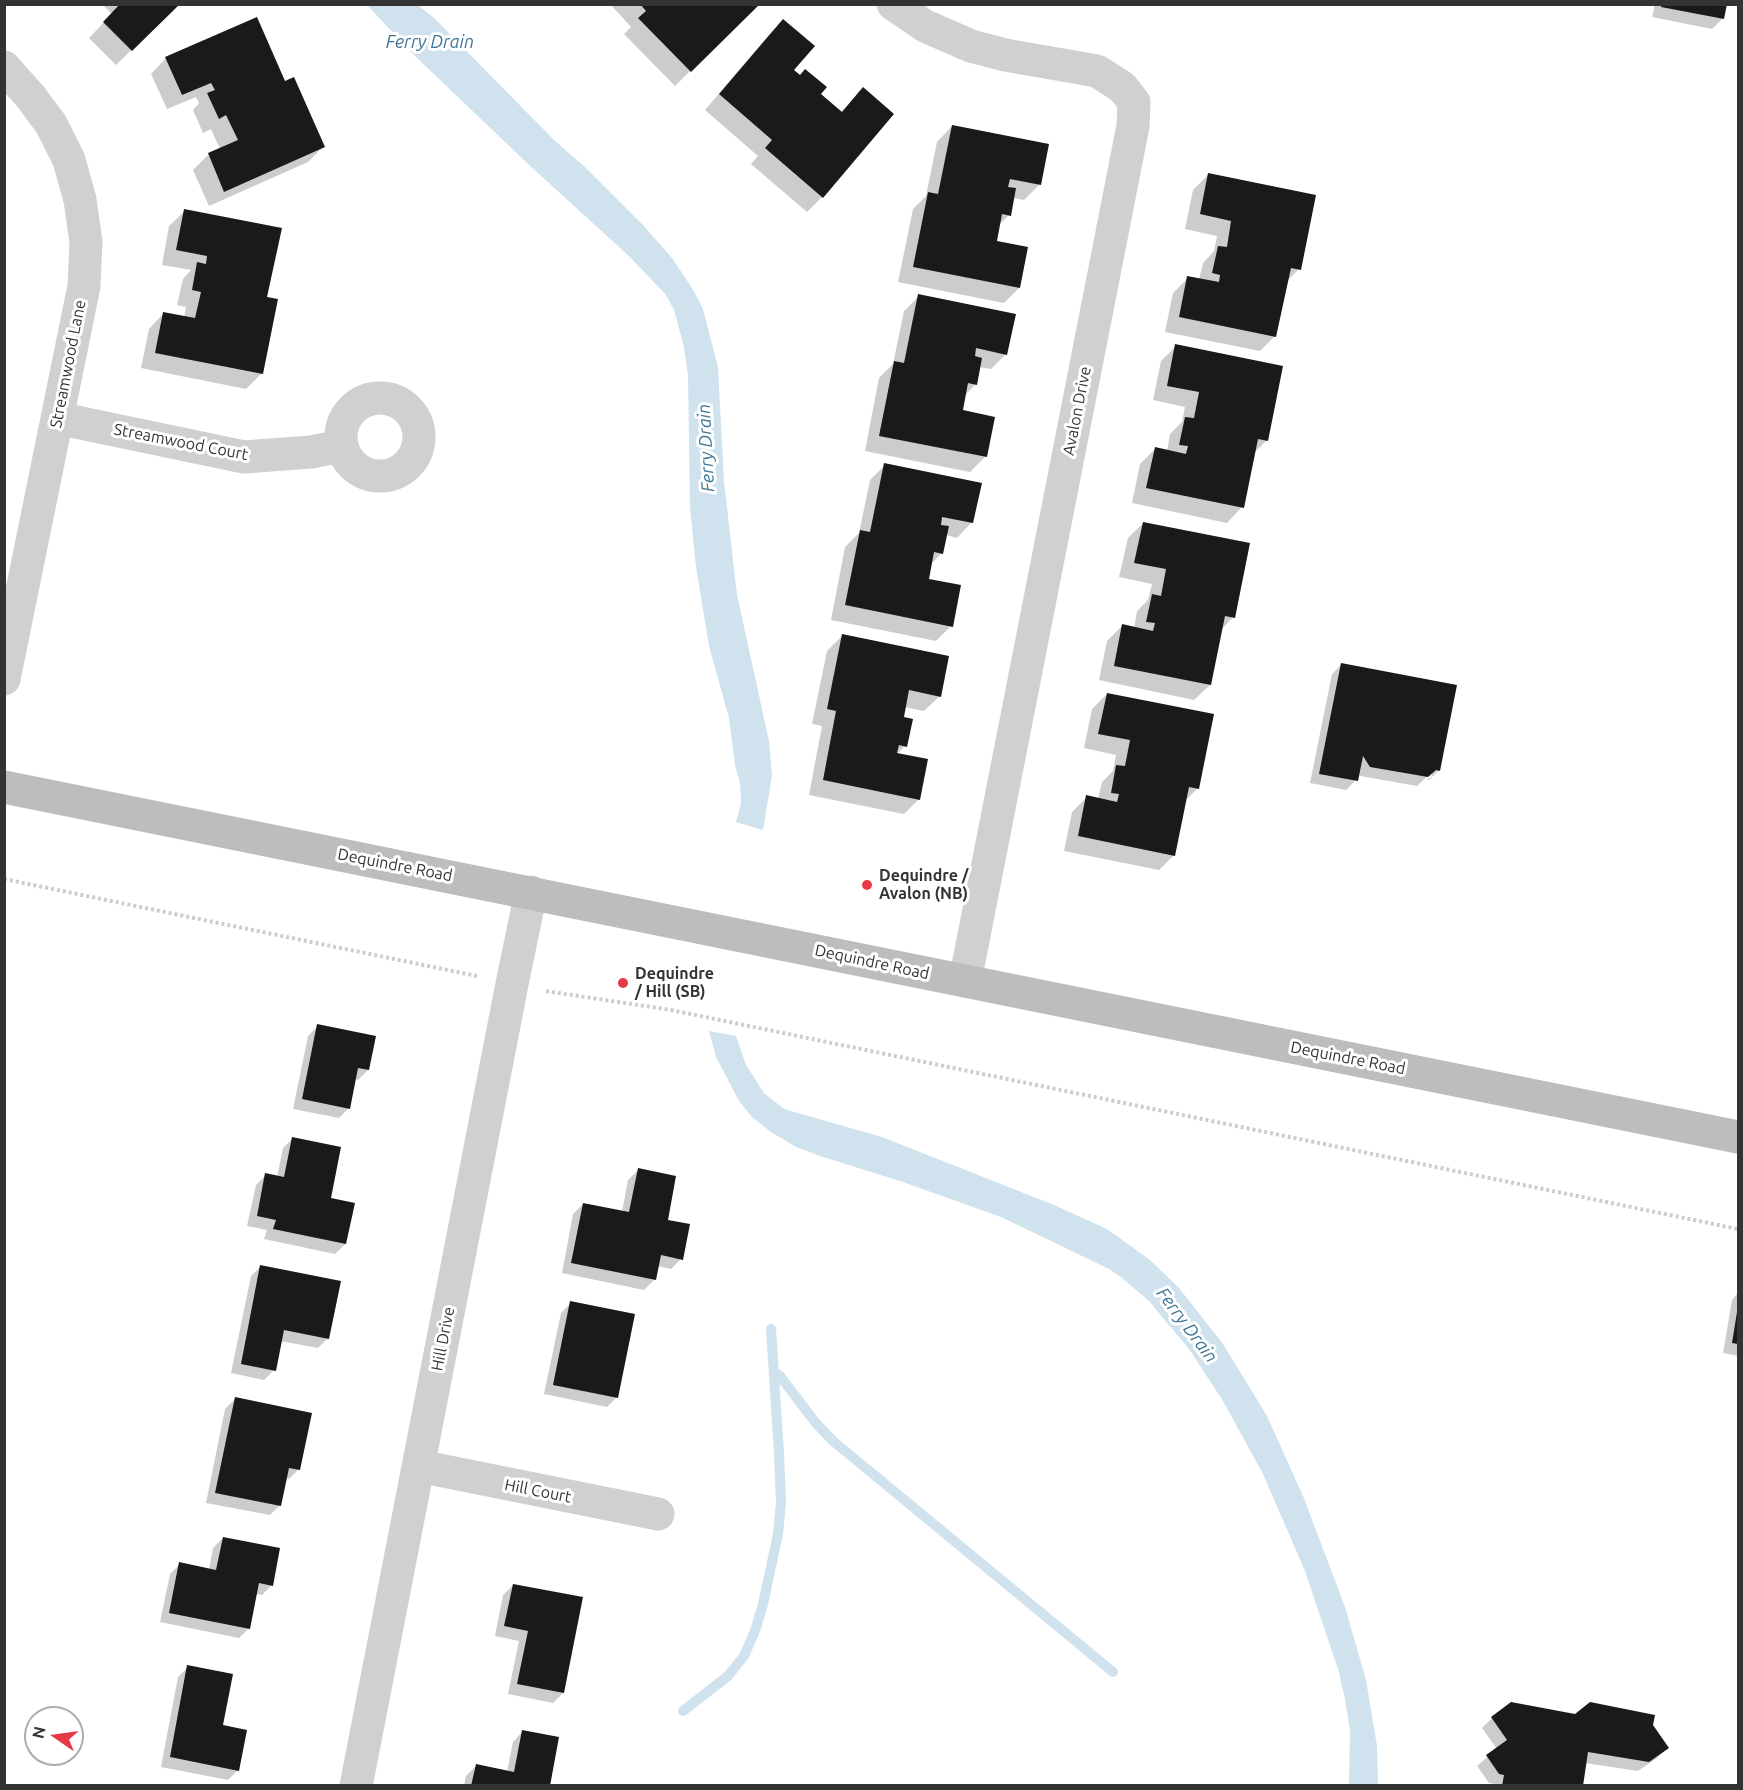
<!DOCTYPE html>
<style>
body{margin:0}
#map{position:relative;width:1743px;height:1790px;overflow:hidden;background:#fff;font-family:Ubuntu,sans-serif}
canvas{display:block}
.frame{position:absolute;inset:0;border:6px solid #333;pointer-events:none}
.north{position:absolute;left:24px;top:1706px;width:60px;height:60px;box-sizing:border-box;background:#fff;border:2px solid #adadad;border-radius:50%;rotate:283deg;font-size:16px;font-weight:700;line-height:24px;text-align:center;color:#333}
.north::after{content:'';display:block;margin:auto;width:21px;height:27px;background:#e63946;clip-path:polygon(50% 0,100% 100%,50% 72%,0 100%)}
</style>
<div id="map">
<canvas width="1743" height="1790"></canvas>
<div class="frame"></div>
<div class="north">N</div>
</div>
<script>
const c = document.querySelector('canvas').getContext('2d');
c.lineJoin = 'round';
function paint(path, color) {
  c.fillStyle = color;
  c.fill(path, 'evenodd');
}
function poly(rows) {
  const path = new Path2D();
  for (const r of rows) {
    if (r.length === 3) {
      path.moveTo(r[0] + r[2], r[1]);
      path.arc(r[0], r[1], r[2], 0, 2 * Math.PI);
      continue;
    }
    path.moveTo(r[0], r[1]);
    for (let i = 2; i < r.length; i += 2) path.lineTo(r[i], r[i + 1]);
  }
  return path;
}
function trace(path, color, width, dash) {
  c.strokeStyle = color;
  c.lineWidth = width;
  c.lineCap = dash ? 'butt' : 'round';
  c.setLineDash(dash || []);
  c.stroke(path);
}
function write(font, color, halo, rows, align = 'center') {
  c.font = font + ' Ubuntu,sans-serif';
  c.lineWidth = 6;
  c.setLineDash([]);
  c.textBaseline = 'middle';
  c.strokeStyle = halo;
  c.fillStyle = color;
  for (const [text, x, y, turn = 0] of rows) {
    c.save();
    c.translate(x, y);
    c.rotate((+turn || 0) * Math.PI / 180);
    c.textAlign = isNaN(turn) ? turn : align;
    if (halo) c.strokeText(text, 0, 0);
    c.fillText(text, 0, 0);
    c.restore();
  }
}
const water = poly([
 [367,5,418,5,435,19,554,140,586,168,643,225,672,258,692,288,703,309,718,367,724,481,737,595,769,741,772,776,763,830,736,822,741,803,740,783,735,765,729,718,709,646,696,567,690,508,688,376,684,347,674,310,666,295,630,257,527,163,416,57],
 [709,1031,736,1036,746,1065,764,1093,784,1109,882,1137,1054,1205,1107,1229,1150,1260,1179,1288,1223,1344,1267,1416,1303,1496,1345,1607,1366,1680,1377,1746,1378,1785,1349,1785,1350,1731,1345,1699,1338,1669,1305,1571,1263,1474,1223,1401,1189,1349,1149,1301,1121,1277,1109,1269,1001,1217,900,1181,820,1156,796,1147,771,1132,752,1117,739,1101,716,1057]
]);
const shadow = poly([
 [102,4,178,4,116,65,89,38,112,14],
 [610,4,758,4,675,86,624,34,631,27],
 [1655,4,1725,4,1722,19,1712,29,1652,17],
 [783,21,792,70,819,94,840,113,863,89,822,197,807,212,751,164,758,156,705,110,768,36],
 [166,58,284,83,324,146,308,162,209,206,193,170,208,155,220,149,211,129,203,133,193,110,199,103,196,97,167,109,151,74],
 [952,126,1047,146,1039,185,1024,200,1013,198,1009,215,998,226,995,242,1019,288,1004,303,898,282,913,209,926,196,937,142],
 [1208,175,1299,269,1286,282,1275,336,1260,351,1165,332,1173,293,1188,278,1199,280,1203,263,1214,251,1217,236,1185,229,1193,190],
 [185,211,266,299,261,374,246,389,141,368,149,329,164,313,184,317,186,307,177,305,183,279,191,270,162,265,169,226],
 [919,296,1006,354,991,369,979,367,976,384,964,396,961,412,993,418,985,457,970,472,865,451,879,378,893,364,904,311],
 [1176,346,1267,440,1253,454,1242,507,1227,523,1132,503,1140,464,1155,449,1167,451,1170,434,1182,422,1185,407,1153,400,1161,361],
 [885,465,972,522,957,538,946,535,942,553,930,565,928,580,951,626,936,641,831,620,845,547,859,533,870,480],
 [1143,523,1233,617,1221,630,1210,685,1194,700,1099,680,1107,641,1122,626,1134,629,1137,611,1148,600,1152,584,1119,577,1128,538],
 [842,636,940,696,924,711,904,707,902,718,905,746,897,754,919,799,904,814,809,795,822,726,812,724,827,651],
 [1342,664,1439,770,1429,780,1427,780,1432,776,1432,772,1417,786,1360,776,1358,773,1356,780,1346,790,1310,783,1332,674],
 [1107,694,1198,788,1185,801,1174,855,1159,870,1064,851,1072,812,1087,797,1098,799,1102,782,1113,771,1116,755,1084,748,1092,709],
 [318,1026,368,1070,358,1080,355,1079,349,1108,339,1118,293,1109,308,1036],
 [293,1138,329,1200,345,1244,335,1254,264,1239,267,1230,247,1226,256,1185,266,1175,277,1177,283,1148],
 [638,1170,666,1221,681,1259,671,1269,657,1266,654,1280,644,1290,562,1273,573,1214,583,1204,622,1212,628,1180],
 [261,1266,328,1338,318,1348,280,1341,274,1370,264,1380,231,1373,251,1276],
 [1738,1293,1738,1356,1723,1353,1732,1300],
 [571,1303,617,1397,607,1407,544,1394,561,1313],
 [235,1399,299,1469,289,1479,285,1478,280,1505,270,1515,206,1503,225,1409],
 [223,1538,272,1585,262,1595,256,1594,249,1628,239,1638,160,1622,170,1574,180,1564,209,1570,213,1548],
 [513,1585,563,1693,553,1703,508,1694,519,1641,495,1636,503,1595],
 [188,1667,238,1770,228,1780,161,1767,178,1677],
 [1576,1715,1651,1726,1667,1748,1657,1758,1638,1771,1585,1763,1581,1786,1495,1786,1495,1784,1489,1783,1477,1766,1497,1749,1482,1728,1492,1718],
 [523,1731,548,1786,464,1786,466,1776,476,1766,507,1772,513,1742],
 [1738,1763,1738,1786,1737,1786]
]);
const stream = poly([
 [774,1372,780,1376,815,1422,833,1441,1113,1672],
 [683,1711,728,1676,744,1656,755,1631,763,1604,778,1534,781,1502,779,1453,771,1329]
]);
const building = poly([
 [120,4,180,4,132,51,103,22],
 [640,4,760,4,691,72,638,18,646,11],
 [1662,4,1727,4,1724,19,1661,7],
 [257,17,285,81,294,77,325,147,224,192,208,153,238,140,226,115,219,119,207,93,215,90,211,83,182,95,165,57],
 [783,19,815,46,794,70,800,75,805,69,827,87,821,94,842,112,863,87,894,114,823,198,765,148,772,140,719,94],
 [952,125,1049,144,1041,185,1010,179,1008,187,1016,188,1011,216,1002,214,997,241,1028,247,1020,288,913,267,928,192,938,194],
 [1208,173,1316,195,1301,270,1291,268,1276,337,1179,317,1187,276,1219,282,1220,275,1212,273,1218,246,1227,247,1231,221,1200,214],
 [184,209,282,228,267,297,278,299,263,374,155,353,163,312,195,318,201,292,192,290,197,262,206,264,207,256,176,250],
 [918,294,1016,314,1007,355,976,348,975,356,982,358,977,385,968,383,963,410,995,417,987,457,879,436,894,361,904,363],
 [1175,344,1283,366,1268,441,1258,439,1244,508,1146,488,1155,447,1186,454,1188,446,1179,445,1185,417,1194,418,1199,392,1167,386],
 [884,463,982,483,973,523,942,517,941,525,949,526,943,554,934,552,929,579,961,585,953,627,845,605,860,530,870,532],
 [1143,522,1250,543,1235,618,1225,616,1211,685,1114,666,1122,624,1153,631,1155,623,1146,622,1152,594,1161,596,1166,569,1134,563],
 [842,634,949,656,941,697,909,690,904,717,913,719,907,747,899,745,897,753,928,759,920,800,823,780,836,711,827,709],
 [1341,663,1457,685,1440,771,1436,770,1428,777,1370,767,1363,756,1358,781,1319,774],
 [1107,693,1214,714,1199,789,1189,787,1175,856,1078,836,1086,795,1117,802,1119,794,1111,793,1116,765,1125,766,1130,740,1098,734],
 [317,1024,376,1036,369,1070,358,1068,350,1109,302,1099],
 [292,1137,341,1147,331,1198,355,1203,346,1244,273,1229,276,1220,257,1216,265,1173,284,1177],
 [638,1168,676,1176,668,1220,690,1224,683,1260,661,1255,656,1280,571,1263,583,1203,629,1212],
 [260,1265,341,1281,329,1339,284,1330,276,1371,241,1364],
 [570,1301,635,1314,618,1398,553,1385],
 [1737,1312,1738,1312,1738,1344,1732,1343],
 [235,1397,312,1413,300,1470,289,1468,281,1506,215,1493],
 [223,1537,280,1548,273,1586,259,1583,250,1629,169,1613,179,1562,216,1570],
 [513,1584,583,1597,564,1693,517,1684,528,1631,504,1626],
 [187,1665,233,1674,223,1725,247,1730,239,1771,170,1757],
 [1511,1702,1575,1714,1590,1702,1655,1715,1653,1725,1669,1748,1649,1762,1588,1752,1583,1786,1502,1786,1504,1775,1499,1774,1486,1755,1507,1740,1491,1717],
 [522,1730,559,1737,550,1786,471,1786,476,1764,514,1772]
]);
const path = poly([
 [4,879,477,976],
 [546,991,671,1010,1738,1229]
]);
const minor = poly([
 [893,4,925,26,971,46,1005,55,1097,71,1122,87,1134,102,1133,126,965,981],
 [4,67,30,96,51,124,69,160,80,200,86,242,84,286,4,679],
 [380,437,39],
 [57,418,244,457,311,452,341,446],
 [419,1466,658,1514],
 [356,1786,512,984,531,892]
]);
const secondary = poly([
 [4,787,1738,1137]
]);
const markers = [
 [867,885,6,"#e63946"],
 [623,983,6,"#e63946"]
];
const streetNames = [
 ["Streamwood Lane",68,364,-79],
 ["Avalon Drive",1077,411,-79],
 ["Streamwood Court",181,442,11],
 ["Dequindre Road",395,865,11],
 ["Dequindre Road",872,962,12],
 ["Dequindre Road",1348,1058,11],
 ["Hill Drive",443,1339,-79],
 ["Hill Court",538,1491,11]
];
const poiNames = [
 ["Dequindre /",879,876],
 ["Avalon (NB)",879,894],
 ["Dequindre",635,974],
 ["/ Hill (SB)",635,992]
];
const waterNames = [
 ["Ferry Drain",430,42],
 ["Ferry Drain",706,448,-93],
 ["Ferry Drain",1187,1325,53]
];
paint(water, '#cfe2ee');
paint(shadow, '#0003');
trace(stream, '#cfe2ee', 10);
paint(building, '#1a1a1a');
trace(path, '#cdcdcd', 4, [3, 3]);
trace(minor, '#d0d0d0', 33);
trace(secondary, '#bdbdbd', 33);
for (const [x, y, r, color] of markers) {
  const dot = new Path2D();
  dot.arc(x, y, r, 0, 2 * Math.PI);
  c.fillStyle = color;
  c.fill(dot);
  trace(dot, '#fff', 2);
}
write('16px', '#333', '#fff', streetNames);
write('bold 16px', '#333', '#fff', poiNames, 'left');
write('italic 18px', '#3f7597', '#fff', waterNames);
</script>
